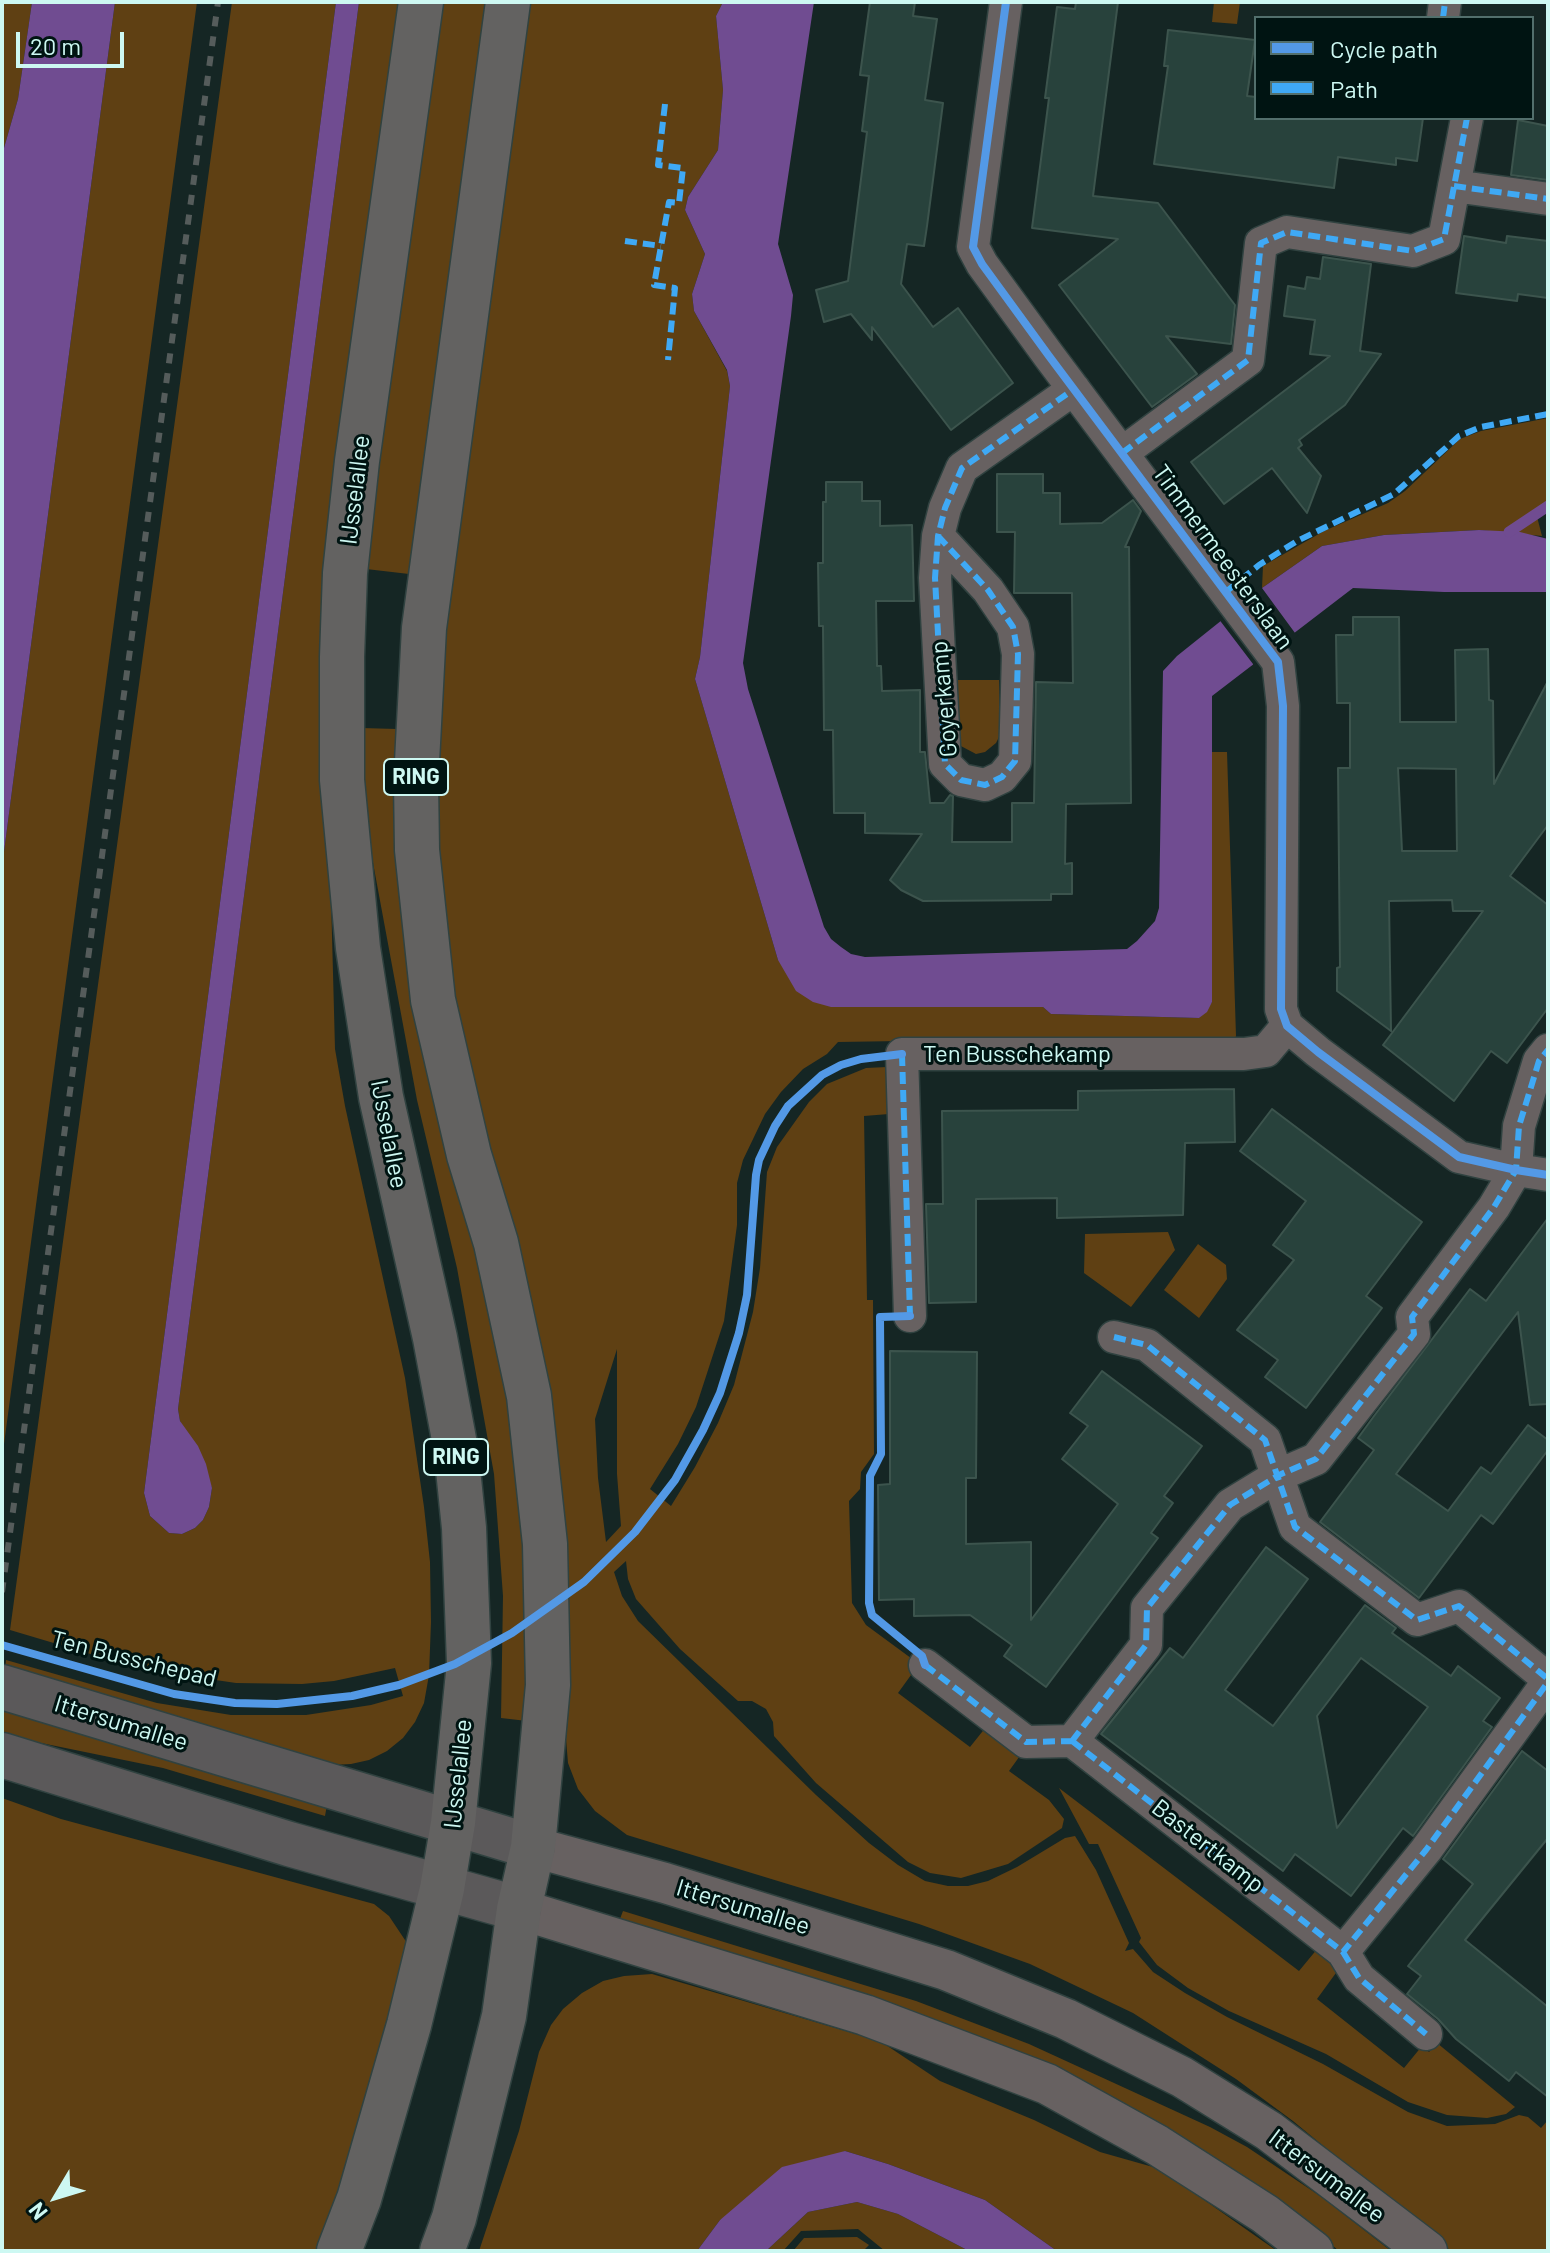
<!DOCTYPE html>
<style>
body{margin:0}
#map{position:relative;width:1550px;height:2253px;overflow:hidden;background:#152624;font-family:Barlow,sans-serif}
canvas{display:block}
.frame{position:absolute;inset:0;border:4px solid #cdf8f2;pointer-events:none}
.legend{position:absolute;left:1254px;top:16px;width:280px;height:104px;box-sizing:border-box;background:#001412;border:2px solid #526f6c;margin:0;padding:10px 14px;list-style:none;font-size:24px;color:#cdf8f2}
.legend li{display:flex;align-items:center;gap:16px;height:40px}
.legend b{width:40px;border:2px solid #526f6c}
.north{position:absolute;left:16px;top:2157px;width:80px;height:80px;-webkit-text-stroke:6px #001412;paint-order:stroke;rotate:232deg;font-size:22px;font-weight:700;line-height:32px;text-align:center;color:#cdf8f2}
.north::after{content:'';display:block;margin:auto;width:28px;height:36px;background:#cdf8f2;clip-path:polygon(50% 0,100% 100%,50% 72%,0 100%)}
.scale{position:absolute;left:16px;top:32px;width:108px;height:36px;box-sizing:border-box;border:4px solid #cdf8f2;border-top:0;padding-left:10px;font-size:24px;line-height:28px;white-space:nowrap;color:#cdf8f2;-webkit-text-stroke:6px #001412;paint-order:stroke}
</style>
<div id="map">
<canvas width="1550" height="2253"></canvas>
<div class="frame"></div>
<ul class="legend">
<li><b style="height:10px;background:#5399e6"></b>Cycle path</li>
<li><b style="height:10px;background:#3fa9f5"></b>Path</li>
</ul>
<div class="north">N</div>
<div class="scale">20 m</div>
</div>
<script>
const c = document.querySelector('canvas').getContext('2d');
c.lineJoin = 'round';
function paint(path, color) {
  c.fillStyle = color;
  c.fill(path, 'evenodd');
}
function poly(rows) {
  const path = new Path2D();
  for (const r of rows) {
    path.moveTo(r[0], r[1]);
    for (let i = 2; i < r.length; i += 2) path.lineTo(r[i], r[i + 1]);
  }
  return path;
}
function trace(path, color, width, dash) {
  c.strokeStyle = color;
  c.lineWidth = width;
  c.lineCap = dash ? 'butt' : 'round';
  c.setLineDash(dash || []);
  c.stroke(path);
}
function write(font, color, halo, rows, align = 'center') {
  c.font = font + ' Barlow,sans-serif';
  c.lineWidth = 6;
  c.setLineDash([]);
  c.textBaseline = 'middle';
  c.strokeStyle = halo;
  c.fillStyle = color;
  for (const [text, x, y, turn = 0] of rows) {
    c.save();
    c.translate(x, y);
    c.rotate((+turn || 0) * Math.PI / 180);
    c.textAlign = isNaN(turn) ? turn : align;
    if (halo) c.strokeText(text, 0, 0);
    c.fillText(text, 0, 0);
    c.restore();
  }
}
const green = poly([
 [2,2,32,2,18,99,2,155],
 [115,2,197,2,2,1459,2,867],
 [232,2,336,2,144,1493,150,1516,169,1533,182,1534,195,1528,203,1520,209,1507,212,1488,180,1421,178,1409,359,2,402,2,330,859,335,1049,345,1106,405,1378,424,1507,430,1562,431,1622,429,1675,424,1703,415,1722,403,1738,387,1751,369,1760,351,1764,332,1765,5,1670,6,1660,157,1703,231,1715,306,1715,371,1705,403,1696,395,1668,334,1681,302,1684,236,1683,141,1669,10,1630],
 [440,2,487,2,409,574,366,569],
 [530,2,723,2,716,16,723,90,718,150,688,197,685,210,705,254,692,294,694,311,727,371,730,386,700,657,695,679,778,960,1043,1007,1051,1014,1199,1018,1212,1002,1211,752,1227,752,1236,1036,1234,1041,1027,1039,838,1042,827,1054,803,1069,781,1092,765,1114,743,1160,737,1183,737,1225,724,1321,696,1407,678,1444,650,1489,671,1506,695,1467,718,1423,734,1385,753,1312,760,1268,767,1172,777,1147,809,1102,827,1084,866,1068,887,1067,889,1114,864,1116,867,1300,873,1300,874,1454,861,1472,860,1489,849,1501,852,1603,866,1625,919,1664,898,1693,970,1747,986,1727,1022,1753,1009,1771,1049,1800,1064,1819,1062,1828,1008,1864,961,1878,930,1873,908,1862,816,1783,774,1736,773,1722,766,1709,752,1701,738,1701,680,1649,636,1599,628,1579,626,1561,614,1572,622,1596,638,1621,816,1795,869,1843,898,1865,925,1881,948,1886,968,1886,988,1881,1017,1867,1065,1838,1075,1836,1096,1870,1129,1943,1125,1951,1133,1949,1153,1972,1185,1993,1227,2017,1323,2064,1408,2112,1447,2126,1495,2124,1519,2115,1528,2117,1541,2128,1548,2120,1548,2251,1451,2251,1293,2121,1236,2079,1133,2013,1030,1964,919,1924,627,1835,595,1811,578,1789,568,1763,566,1739,569,1706,567,1613,478,1109,451,973,442,900,437,806,441,668],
 [617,1349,617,1474,621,1526,606,1542,598,1478,595,1419],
 [1214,2,1240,2,1237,24,1212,22],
 [1548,418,1548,506,1537,512,1535,509,1542,536,1479,530,1384,535,1322,546,1262,588,1263,566,1324,531,1388,503,1405,491,1460,439,1481,431],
 [952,680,999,680,1000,735,996,743,985,752,976,754,959,745],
 [361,728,397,729,484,1276,515,1437,522,1507,527,1721,501,1718,503,1596,494,1474,457,1268,417,1100,363,809],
 [1168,1232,1175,1250,1131,1307,1084,1273,1085,1234],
 [1198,1244,1226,1265,1227,1279,1199,1318,1164,1290],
 [2,1709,327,1805,325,1816,163,1768,2,1735],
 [1059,1788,1299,1971,1318,1948,1341,1966,1317,1999,1404,2068,1422,2046,1429,2052,1437,2043,1515,2107,1506,2114,1487,2118,1447,2115,1408,2102,1326,2054,1229,2011,1188,1988,1157,1965,1139,1942,1141,1938,1098,1844,1089,1844],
 [2,1798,61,1819,374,1904,389,1916,409,1946,348,2170,317,2251,2,2251],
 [623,1911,916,2001,1029,2044,1210,2127,1247,2147,1323,2198,1391,2251,1339,2251,1296,2215,1205,2152,618,1924],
 [652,1974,880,2041,940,2081,1034,2120,1100,2152,1160,2169,1277,2251,1057,2251,985,2200,888,2164,845,2151,720,2220,697,2251,479,2251,519,2131,539,2052,551,2025,563,2009,582,1993,603,1981,624,1976],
 [857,2202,898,2214,969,2251,885,2251,858,2229,801,2231,783,2251,766,2251,808,2212],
 [857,2237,869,2245,863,2251,793,2251,804,2238]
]);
const water = poly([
 [32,2,115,2,2,867,2,155,18,99],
 [336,2,359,2,178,1409,180,1421,198,1446,206,1464,212,1488,209,1507,203,1520,195,1528,182,1534,169,1533,150,1516,144,1493],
 [723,2,814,2,778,244,793,295,791,316,743,663,748,689,824,927,831,939,841,947,851,954,865,957,1127,949,1137,941,1155,921,1159,908,1163,671,1177,656,1262,588,1322,546,1384,535,1479,530,1520,532,1548,539,1548,592,1444,592,1353,588,1212,696,1212,1002,1207,1012,1199,1018,1051,1014,1043,1007,831,1007,813,1002,796,991,778,960,695,679,700,657,730,386,727,370,694,311,692,294,705,254,685,210,688,197,718,150,723,90,716,16],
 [845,2151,888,2164,985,2200,1057,2251,969,2251,898,2214,857,2202,808,2212,766,2251,697,2251,720,2220,782,2167]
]);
const pier = poly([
 [1262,584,1262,588,1295,633,1299,635,1253,670,1253,664,1218,618]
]);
const stream = poly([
 [1509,532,1548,506]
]);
const building = poly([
 [870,2,915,2,913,16,937,19,925,100,943,103,927,226,924,246,907,244,901,284,933,327,958,308,1013,383,951,430,872,327,872,340,851,314,824,322,816,290,848,281,867,132,862,131,869,76,860,75,870,2],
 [1076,2,1118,2,1093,196,1158,203,1235,305,1231,344,1166,336,1197,374,1152,407,1059,285,1118,239,1032,228,1049,98,1045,98,1057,7,1075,9,1076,2],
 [1168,30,1255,40,1247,96,1256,97,1256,118,1423,118,1417,161,1396,158,1396,165,1338,157,1334,188,1154,164,1168,66,1164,66,1168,30],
 [1518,120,1548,126,1548,180,1511,175,1518,120],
 [1464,236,1506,243,1507,236,1548,241,1548,298,1518,294,1517,301,1456,293,1464,236],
 [1323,257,1371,264,1360,351,1381,354,1345,405,1299,440,1302,445,1298,448,1321,476,1307,513,1272,468,1224,504,1191,462,1330,356,1310,354,1315,320,1284,316,1288,286,1305,289,1307,277,1320,279,1323,257],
 [997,474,1043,474,1043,493,1060,493,1060,524,1102,523,1133,500,1141,511,1125,547,1129,547,1131,803,1066,804,1065,864,1072,863,1072,894,1051,894,1051,900,923,901,901,890,890,880,922,834,865,833,865,813,834,813,833,730,824,730,823,626,819,626,818,563,823,563,823,502,826,502,826,482,862,482,862,501,880,501,880,526,912,525,914,601,876,601,877,666,881,666,882,691,920,690,920,752,925,752,930,803,944,803,950,795,953,796,952,842,1012,842,1012,803,1034,803,1036,682,1073,683,1072,593,1014,593,1015,532,997,532,997,474],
 [1353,617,1399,617,1400,722,1456,722,1455,650,1488,649,1489,700,1493,701,1494,784,1548,681,1548,825,1510,876,1548,905,1548,1008,1507,1063,1491,1051,1454,1101,1383,1045,1483,911,1453,911,1452,900,1389,901,1391,1031,1337,991,1337,968,1340,967,1338,768,1350,768,1350,703,1337,703,1336,635,1353,635,1353,617],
 [1398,768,1456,769,1457,851,1402,851,1398,768],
 [1234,1089,1235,1142,1185,1143,1183,1215,1057,1218,1057,1198,976,1199,976,1302,929,1303,926,1204,943,1204,942,1111,1078,1110,1078,1091,1234,1089],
 [1272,1109,1422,1222,1366,1296,1382,1308,1306,1408,1265,1377,1278,1360,1237,1330,1294,1260,1273,1245,1306,1201,1240,1151,1272,1109],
 [1548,1218,1548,1404,1530,1405,1518,1312,1396,1474,1448,1511,1481,1467,1491,1474,1528,1425,1548,1440,1548,1450,1493,1524,1481,1515,1419,1598,1320,1522,1374,1450,1358,1438,1374,1416,1470,1289,1486,1301,1548,1218],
 [890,1351,977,1352,976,1478,966,1478,966,1544,1031,1542,1031,1620,1118,1504,1062,1459,1088,1426,1070,1413,1102,1371,1202,1446,1164,1496,1173,1503,1151,1533,1158,1538,1046,1687,1004,1656,1012,1645,970,1615,914,1616,914,1599,879,1600,878,1485,890,1484,890,1351],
 [1266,1547,1308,1579,1225,1690,1273,1726,1365,1605,1396,1628,1392,1633,1451,1676,1458,1666,1500,1698,1483,1721,1492,1727,1413,1836,1403,1828,1351,1896,1295,1854,1283,1871,1101,1734,1170,1648,1183,1658,1266,1547],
 [1361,1658,1428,1707,1337,1828,1317,1716,1361,1658],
 [1522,1751,1548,1771,1548,1838,1465,1940,1548,2007,1548,2097,1516,2072,1509,2081,1456,2039,1438,2019,1407,1994,1421,1976,1408,1966,1473,1884,1443,1859,1522,1751]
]);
const minor = poly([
 [1006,2,973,247,982,264,1049,356,1278,662,1283,706,1281,1009,1287,1026,1318,1052,1459,1157,1516,1170,1548,1175],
 [1443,18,1445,2],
 [1454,186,1548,199],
 [1122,453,1248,360,1261,243,1287,232,1413,251,1444,239,1467,118],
 [938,536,988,590,1013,627,1018,654,1015,761,1002,777,985,785,961,780,945,764,935,578,938,536,945,508,962,468,1074,389],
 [910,1316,902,1054,1244,1054,1266,1051,1287,1026],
 [1114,1337,1147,1345,1265,1440,1295,1527,1417,1620,1459,1606,1548,1679],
 [925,1665,1026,1742,1072,1741],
 [1072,1741,1146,1645,1147,1608,1230,1505,1279,1475,1316,1459,1414,1334,1412,1317,1494,1207,1516,1170,1519,1126,1539,1061,1548,1050],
 [1072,1741,1343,1952,1426,1850,1548,1682],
 [1343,1952,1359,1978,1426,2034]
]);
const tertiary = poly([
 [533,1847,665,1883,946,1970,1066,2019,1182,2077,1269,2131,1427,2251],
 [519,1909,865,2015,1047,2084,1157,2145,1265,2214,1313,2251]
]);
const secondary = poly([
 [2,1687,533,1847],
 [2,1755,289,1844,519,1909]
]);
const primary = poly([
 [339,2251,359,2199,409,2025,442,1889,453,1823,469,1663,464,1528,456,1450,435,1338,381,1097,358,948,342,780,342,657,345,573,357,461,421,2],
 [442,2251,454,2218,504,2016,519,1909,533,1847,548,1685,545,1544,529,1396,496,1243,469,1155,433,1000,417,850,416,781,424,628,508,2]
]);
const rail = poly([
 [2,1592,218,2]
]);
const quiet = poly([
 [1443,18,1445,2],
 [665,104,658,165,683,168,679,203,669,202,654,285,675,288,668,360],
 [1454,186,1548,199],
 [625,241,661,246],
 [1122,453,1248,360,1261,243,1287,232,1413,251,1444,239,1467,118],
 [938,536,988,590,1013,627,1018,654,1015,761,1002,777,985,785,961,780,945,764,935,578,938,536,945,508,962,468,1074,389],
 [1227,591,1259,565,1297,541,1394,494,1459,436,1481,427,1548,414],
 [902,1054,910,1316],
 [1114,1337,1147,1345,1265,1440,1295,1527,1417,1620,1459,1606,1548,1679],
 [925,1665,1026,1742,1072,1741],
 [1072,1741,1146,1645,1147,1608,1230,1505,1279,1475,1316,1459,1414,1334,1412,1317,1494,1207,1516,1170,1519,1126,1539,1061,1548,1050],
 [1072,1741,1343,1952,1426,1850,1548,1682],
 [1343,1952,1359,1978,1426,2034]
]);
const cycleway = poly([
 [1006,2,973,247,982,264,1049,356,1278,662,1283,706,1281,1009,1287,1026,1318,1052,1459,1157,1516,1170,1548,1175],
 [910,1316,880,1317,881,1454,870,1476,869,1603,872,1615,922,1656,925,1665],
 [2,1645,174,1694,235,1703,277,1704,352,1696,399,1685,455,1664,512,1633,584,1582,635,1532,675,1480,703,1430,720,1393,739,1333,747,1295,756,1175,759,1160,775,1126,788,1106,822,1075,841,1065,861,1059,902,1054]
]);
const shields = [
 [416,777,64],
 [456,1457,64]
];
const shieldNames = [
 ["RING",416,777],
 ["RING",456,1457]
];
const streetNames = [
 ["IJsselallee",355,490,-83],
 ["Timmermeesterslaan",1223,557,54],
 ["Goyerkamp",944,699,-95],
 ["Ten Busschekamp",1017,1054],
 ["IJsselallee",389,1134,79],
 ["Ten Busschepad",134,1659,14],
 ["Ittersumallee",121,1723,17],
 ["IJsselallee",458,1774,-84],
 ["Bastertkamp",1208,1846,38],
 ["Ittersumallee",743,1907,17],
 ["Ittersumallee",1327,2176,37]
];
paint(green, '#5f4013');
paint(water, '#704c91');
paint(pier, '#152624');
trace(stream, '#704c91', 11);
paint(building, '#28423c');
trace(building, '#3c544d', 2);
trace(minor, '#304240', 35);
trace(tertiary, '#304240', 43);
trace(secondary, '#304240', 47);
trace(primary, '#304240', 47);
trace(minor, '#676161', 32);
trace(tertiary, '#676161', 40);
trace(secondary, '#5b595a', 44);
trace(primary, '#636261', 44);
trace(rail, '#555c5b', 6, [10, 10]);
trace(quiet, '#3fa9f5', 6, [12, 6]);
trace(cycleway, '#5399e6', 8);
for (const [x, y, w] of shields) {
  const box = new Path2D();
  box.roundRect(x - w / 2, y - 18, w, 36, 6);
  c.fillStyle = '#001412';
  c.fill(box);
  trace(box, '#cdf8f2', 2);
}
write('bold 22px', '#cdf8f2', null, shieldNames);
write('24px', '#cdf8f2', '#001412', streetNames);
</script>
